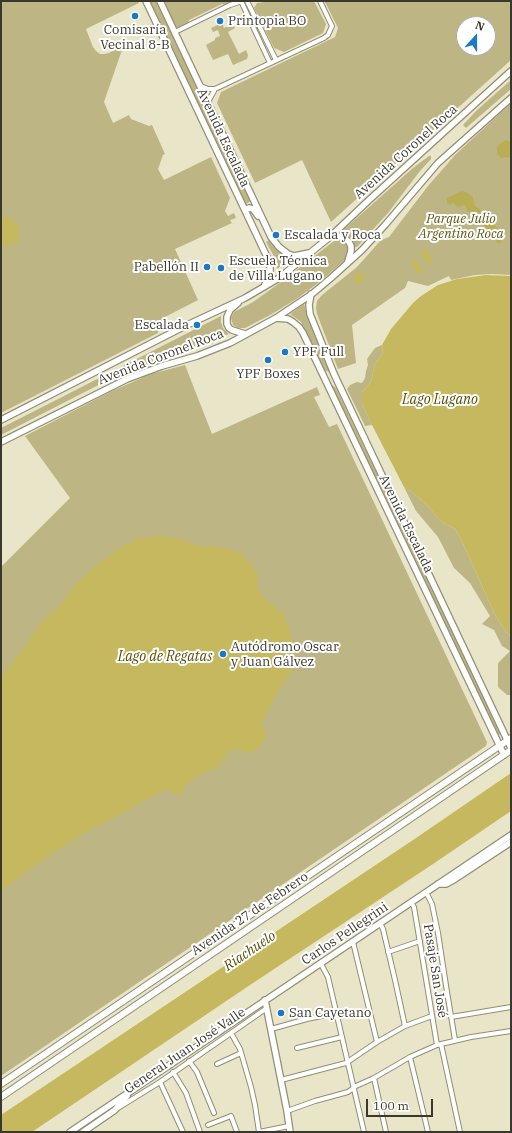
<!DOCTYPE html>
<meta charset="utf-8">
<style>
body{margin:0}
#map{position:relative;width:512px;height:1133px;overflow:hidden;background:#e9e5c8;font-family:"IBM Plex Serif",serif}
canvas{display:block}
.frame{position:absolute;inset:0;border:2px solid #3a382d;pointer-events:none}
.north{position:absolute;left:456px;top:16px;width:40px;height:40px;box-sizing:border-box;background:#fff;border:1px solid #b0afab;border-radius:50%;rotate:21deg;font-size:11px;font-weight:700;line-height:16px;text-align:center;color:#3a382d}
.north::after{content:'';display:block;margin:auto;width:14px;height:18px;background:#1b78c4;clip-path:polygon(50% 0,100% 100%,50% 72%,0 100%)}
.scale{position:absolute;left:366px;top:1099px;width:67px;height:18px;box-sizing:border-box;border:2px solid #3a382d;border-top:0;padding-left:5px;font-size:12px;line-height:14px;white-space:nowrap;color:#3a382d;-webkit-text-stroke:3px #fff;paint-order:stroke}
</style>
<div id="map">
<canvas width="512" height="1133"></canvas>
<div class="frame"></div>
<div class="north">N</div>
<div class="scale">100 m</div>
</div>
<script>
const c = document.querySelector('canvas').getContext('2d');
c.lineJoin = 'round';
function paint(path, color) {
  c.fillStyle = color;
  c.fill(path, 'evenodd');
}
function poly(rows) {
  const path = new Path2D();
  for (const r of rows) {
    if (r.length === 3) {
      path.moveTo(r[0] + r[2], r[1]);
      path.arc(r[0], r[1], r[2], 0, 2 * Math.PI);
      continue;
    }
    path.moveTo(r[0], r[1]);
    for (let i = 2; i < r.length; i += 2) path.lineTo(r[i], r[i + 1]);
  }
  return path;
}
function trace(path, color, width, dash) {
  c.strokeStyle = color;
  c.lineWidth = width;
  c.lineCap = dash ? 'butt' : 'round';
  c.setLineDash(dash || []);
  c.stroke(path);
}
function write(font, color, halo, rows, align = 'center') {
  c.font = font + ' "IBM Plex Serif",serif';
  c.lineWidth = 4;
  c.setLineDash([]);
  c.textBaseline = 'middle';
  c.strokeStyle = halo;
  c.fillStyle = color;
  for (const [text, x, y, turn = 0] of rows) {
    c.save();
    c.translate(x, y);
    c.rotate((+turn || 0) * Math.PI / 180);
    c.textAlign = isNaN(turn) ? turn : align;
    if (halo) c.strokeText(text, 0, 0);
    c.fillText(text, 0, 0);
    c.restore();
  }
}
const green = poly([
 [1,1,138,1,139,3,86,29,93,47,96,51,100,54,104,54,109,53,124,44,104,102,113,123,129,115,131,119,149,126,152,125,165,154,163,155,158,169,164,180,211,157,230,198,225,211,228,216,234,213,236,218,230,220,232,223,175,249,198,300,163,318,158,333,1,413],
 [149,1,156,1,251,201,246,204],
 [167,1,233,1,225,5,222,4,189,20,188,23,179,27,175,27,165,2],
 [273,1,314,1,326,24,323,33,284,52,274,48,254,8,257,3],
 [325,1,511,1,511,60,331,222,302,160,255,183,217,103,221,92,335,37,338,28,325,2],
 [464,24,488,24,488,48,464,48],
 [222,23,224,28,231,25,234,26,235,28,228,32,239,54,246,50,248,55,247,59,233,65,228,54,213,60,206,45,215,40,215,38,220,36,218,30,213,32,211,28],
 [511,80,511,89,466,128,463,125,477,110],
 [511,103,511,275,491,274,475,275,451,280,449,276,428,286,408,281,405,288,352,325,356,363,338,369,317,314,316,308,317,301,322,295,357,267,381,240,389,237,428,186,455,155],
 [429,156,431,156,431,159,420,171,388,213,357,247,355,247,351,240,342,234,341,232,413,168],
 [271,239,278,251,290,258,286,262,277,269,276,260,266,242],
 [340,240,347,244,349,247,350,251,347,258,322,280,298,298,272,314,245,328,238,328,233,325,231,318,234,312,253,302,281,282,334,241],
 [304,304,308,318,329,371,329,372,324,370,301,322,290,314],
 [221,316,221,322,223,328,229,334,179,354,132,370,114,377,1,435,1,428],
 [382,345,383,353,375,364,371,382,362,392,362,404,372,425,365,426,347,389,350,385,357,382,362,383,365,378,366,371,368,365,367,359,375,348],
 [185,365,212,434,317,387,320,395,314,397,329,427,337,424,487,742,486,746,1,1076,1,567,70,498,25,436,112,391,151,374],
 [331,384,336,388,500,731,500,735,497,733,331,386],
 [404,487,412,492,429,507,435,515,445,524,455,529,461,539,494,613,507,633,511,636,511,695,507,695,498,687,498,663,510,651,502,646,494,630,482,624,490,616,470,583,454,568,438,537,416,511]
]);
const forest = poly([
 [506,140,511,142,511,158,504,157,503,158,501,158,498,155,497,151,497,147,499,144],
 [462,191,468,193,473,197,475,206,480,209,481,211,480,213,478,213,475,211,468,212,465,205,458,207,453,203,449,205,447,203,447,198],
 [485,219,493,223,498,229,501,229,505,233,505,236,502,239,500,244,496,242,496,239,500,237,500,236,492,237,488,235,485,237,481,234,485,229,482,222]
]);
const water = poly([
 [7,216,14,221,17,225,19,229,19,240,17,243,7,245,1,248,1,217],
 [425,249,432,258,432,264,428,264,420,253],
 [415,259,423,269,422,273,418,273,411,263],
 [359,278,5],
 [486,275,511,276,511,636,507,633,494,613,461,539,455,529,445,524,435,515,429,507,412,492,404,487,372,425,362,404,362,392,371,382,375,364,383,353,382,345,391,329,413,303,421,296,438,285,457,279],
 [153,536,170,537,186,541,201,546,220,547,241,553,251,564,257,573,257,588,264,598,275,607,284,615,290,634,295,644,297,658,294,667,289,676,281,686,262,722,266,735,261,745,251,753,245,752,239,749,230,751,215,769,201,774,192,780,183,789,182,794,179,795,174,792,165,790,83,834,44,859,1,891,1,676,15,660,41,622,61,604,77,583,93,568,121,547,137,539],
 [511,773,511,811,433,864,250,985,32,1132,1,1132,1,1115,416,838]
]);
const street = poly([
 [241,1,270,63],
 [247,1,276,60],
 [175,32,230,5,242,1],
 [201,86,208,89,215,89],
 [208,102,215,89,324,38,328,35,332,26,320,1],
 [426,892,432,904,438,933,447,992,455,1040],
 [411,902,414,907,437,1045],
 [380,923,383,929,395,980,405,1026],
 [353,942,377,1042],
 [388,952,420,941],
 [321,964,328,977,364,1132],
 [451,1017,511,1007],
 [271,1029,307,1019,336,1013],
 [231,1033,240,1049,251,1087,255,1105,259,1132],
 [441,1044,460,1132],
 [297,1048,342,1037],
 [410,1057,428,1132],
 [189,1061,197,1072,214,1113],
 [217,1064,241,1053],
 [173,1072,186,1093,200,1132],
 [374,1078,386,1132],
 [281,1080,346,1063,377,1042,405,1026,432,1016],
 [160,1082,183,1132],
 [118,1108,160,1082,267,1008],
 [287,1111,315,1101,348,1092,356,1086,374,1078,410,1057,437,1045,471,1037,511,1031],
 [208,1125,231,1116,237,1132],
 [259,1132,289,1126]
]);
const secondary = poly([
 [146,1,268,259,270,268,270,272,264,287],
 [160,1,271,237,279,247,288,254,294,256,309,253],
 [245,210,249,208,253,209,258,216],
 [331,236,337,236,343,237,349,242,351,246,351,251,348,261],
 [311,294,309,305,310,314,334,374,511,748],
 [238,303,230,310,227,317,227,324,229,328,232,330,245,334],
 [276,318,288,319,293,322,299,327,303,333,504,755],
 [1,420,185,326,245,298,279,278,331,236,368,201,511,71],
 [1,442,127,379,162,366,197,356,230,343,276,318,312,294,331,278,362,250,385,225,438,163,511,98],
 [438,884,446,884,455,879,511,842],
 [265,1000,287,1111,290,1132],
 [70,1132,511,835],
 [83,1132,115,1110,127,1096]
]);
const primary = poly([
 [1,1084,511,738],
 [1,1097,511,750]
]);
const markers = [
 [135,16,4,"#1b78c4"],
 [220,21,4,"#1b78c4"],
 [276,235,4,"#1b78c4"],
 [207,267,4,"#1b78c4"],
 [221,268,4,"#1b78c4"],
 [197,325,4,"#1b78c4"],
 [285,352,4,"#1b78c4"],
 [268,360,4,"#1b78c4"],
 [223,654,4,"#1b78c4"],
 [281,1013,4,"#1b78c4"]
];
const poiNames = [
 ["Printopia BO",228,21],
 ["Comisaría",135,30,"center"],
 ["Vecinal 8-B",135,45,"center"],
 ["Escalada y Roca",284,235],
 ["Escuela Técnica",229,261],
 ["de Villa Lugano",229,276],
 ["Pabellón II",199,267,"right"],
 ["Escalada",189,325,"right"],
 ["YPF Full",293,352],
 ["YPF Boxes",268,374,"center"],
 ["Autódromo Oscar",231,647],
 ["y Juan Gálvez",231,662],
 ["San Cayetano",289,1013]
];
const streetNames = [
 ["Avenida Escalada",223,138,65],
 ["Avenida Coronel Roca",406,152,-42],
 ["Avenida Coronel Roca",161,357,-21],
 ["Avenida Escalada",406,524,64],
 ["Avenida 27 de Febrero",250,914,-34],
 ["Carlos Pellegrini",345,934,-34],
 ["Pasaje San José",435,971,81],
 ["General Juan José Valle",185,1051,-34]
];
const parkNames = [
 ["Parque Julio",461,219],
 ["Argentino Roca",461,234]
];
const waterNames = [
 ["Lago Lugano",440,400],
 ["Lago de Regatas",165,657],
 ["Riachuelo",250,951,-34]
];
paint(green, '#bdb684');
paint(forest, '#baae54');
paint(water, '#c5b85f');
trace(street, '#928e74', 6);
trace(secondary, '#928e74', 8);
trace(primary, '#928e74', 8);
trace(street, '#fff', 4);
trace(secondary, '#fff', 5.5);
trace(primary, '#fff', 6);
for (const [x, y, r, color] of markers) {
  const dot = new Path2D();
  dot.arc(x, y, r, 0, 2 * Math.PI);
  c.fillStyle = color;
  c.fill(dot);
  trace(dot, '#fff', 1.5);
}
write('13px', '#3a382d', '#fff', poiNames, 'left');
write('13px', '#3a382d', '#fff', streetNames);
write('italic 13px', '#605713', '#fff', parkNames);
write('italic 14px', '#584f07', '#fff', waterNames);
</script>
